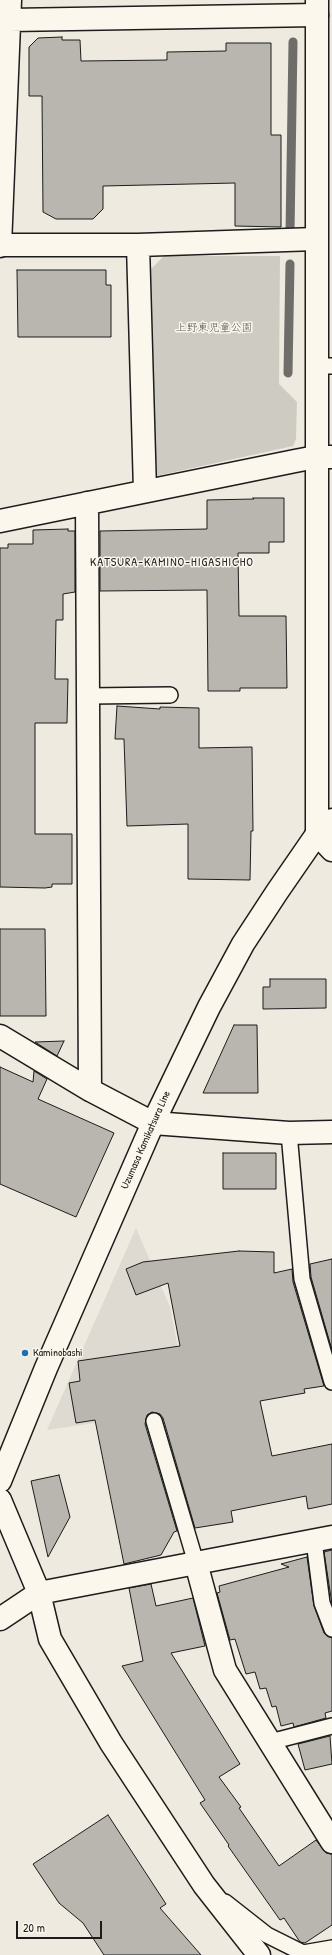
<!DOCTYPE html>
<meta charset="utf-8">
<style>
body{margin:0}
#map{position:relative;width:332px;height:1955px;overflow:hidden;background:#eeeadf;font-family:"Patrick Hand",sans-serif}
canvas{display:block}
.scale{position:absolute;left:16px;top:1921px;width:86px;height:18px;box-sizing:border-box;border:2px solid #1c1c1c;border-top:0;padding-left:5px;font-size:12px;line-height:14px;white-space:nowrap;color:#1c1c1c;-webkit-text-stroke:3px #fbf7ec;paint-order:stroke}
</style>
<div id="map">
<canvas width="332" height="1955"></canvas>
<div class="scale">20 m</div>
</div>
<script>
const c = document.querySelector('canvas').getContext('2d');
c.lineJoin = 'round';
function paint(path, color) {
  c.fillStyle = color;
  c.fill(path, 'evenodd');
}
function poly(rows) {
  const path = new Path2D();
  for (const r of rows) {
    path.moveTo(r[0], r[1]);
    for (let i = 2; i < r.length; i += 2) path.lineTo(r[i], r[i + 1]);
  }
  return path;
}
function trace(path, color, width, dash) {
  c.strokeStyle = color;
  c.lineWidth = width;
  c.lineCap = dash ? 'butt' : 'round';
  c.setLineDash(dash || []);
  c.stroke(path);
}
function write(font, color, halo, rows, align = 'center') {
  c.font = font + ' "Patrick Hand","Klee One",sans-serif';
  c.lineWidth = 3;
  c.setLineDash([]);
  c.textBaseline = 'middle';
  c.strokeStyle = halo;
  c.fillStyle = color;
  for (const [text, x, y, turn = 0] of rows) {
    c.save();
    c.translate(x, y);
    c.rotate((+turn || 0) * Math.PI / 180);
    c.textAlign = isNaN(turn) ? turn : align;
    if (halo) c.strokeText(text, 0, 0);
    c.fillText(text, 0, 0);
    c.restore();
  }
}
const built = poly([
 [136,1228,170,1307,181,1364,195,1408,47,1430]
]);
const green = poly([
 [164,256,280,256,279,384,297,402,296,439,293,446,152,477,148,272]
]);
const stream = poly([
 [290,232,293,42],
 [288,373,290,264]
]);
const building = poly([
 [62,37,62,40,80,40,81,61,167,60,167,52,226,51,226,43,271,43,271,135,281,135,281,227,235,226,235,183,103,186,103,209,93,219,56,219,43,212,42,96,29,96,29,47,38,38,62,37],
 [17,270,106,270,106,285,111,285,111,337,18,337,17,270],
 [253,498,284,498,284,542,269,542,269,553,238,553,239,616,286,616,287,688,240,688,240,691,208,691,207,590,100,591,100,531,207,529,207,500,254,499,253,498],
 [68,529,68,531,75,531,75,592,63,594,63,620,56,620,55,679,68,679,67,723,35,723,35,834,72,834,72,884,52,884,52,887,45,888,0,887,0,548,8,548,8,544,33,544,33,530,68,529],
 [117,706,160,709,160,707,199,708,199,748,252,747,253,831,251,831,250,880,188,879,188,824,127,826,124,739,115,739,117,706],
 [0,929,45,929,46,1016,0,1016,0,929],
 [270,979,326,979,326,1008,263,1009,263,987,270,987,270,979],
 [234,1025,257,1025,258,1093,203,1093,234,1025],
 [64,1041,57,1056,35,1042,64,1041],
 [0,1067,33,1082,34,1071,47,1079,38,1099,114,1133,76,1217,0,1184,0,1067],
 [223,1153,276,1153,276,1189,223,1189,223,1153],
 [239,1251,274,1252,274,1273,292,1269,293,1282,324,1386,304,1389,305,1393,260,1401,272,1456,332,1444,332,1504,308,1509,306,1496,231,1511,233,1522,195,1528,163,1418,160,1414,152,1412,147,1415,145,1424,177,1531,174,1532,161,1555,124,1564,95,1420,76,1423,69,1383,80,1381,78,1361,180,1346,168,1283,136,1295,126,1269,143,1262,239,1251],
 [332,1259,332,1350,311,1277,310,1264,332,1259],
 [59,1475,70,1517,48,1557,31,1481,59,1475],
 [332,1550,332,1604,324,1552,332,1550],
 [307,1557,314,1606,324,1633,327,1636,332,1638,332,1711,325,1713,326,1718,294,1727,293,1723,281,1726,276,1706,272,1707,266,1688,260,1689,255,1672,246,1674,235,1639,230,1640,217,1593,220,1592,219,1586,289,1567,281,1564,307,1557],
 [151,1584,156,1606,193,1598,205,1646,171,1653,240,1764,219,1777,241,1807,239,1808,279,1866,316,1840,326,1853,332,1854,332,1925,305,1943,300,1942,284,1918,280,1920,228,1846,229,1845,200,1803,205,1800,122,1666,143,1661,129,1588,151,1584],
 [330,1736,332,1764,305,1770,298,1744,330,1736],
 [108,1815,166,1904,160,1908,201,1955,104,1955,83,1923,59,1903,33,1864,108,1815]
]);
const service = poly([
 [317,366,332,366],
 [89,696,170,695],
 [289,1133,302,1279,332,1382],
 [154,1421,196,1563],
 [314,1541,322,1603,332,1629],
 [270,1742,332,1726],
 [225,1902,267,1935,303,1953,332,1948]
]);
const minor = poly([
 [0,25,10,20,317,15],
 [0,245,138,245,316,239],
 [138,245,145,491],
 [0,246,10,0],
 [87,503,90,1090],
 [0,521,295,461,316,457,332,457],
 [317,834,332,850],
 [0,1036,90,1090,153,1123,289,1133,332,1132],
 [0,1500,39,1593,50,1639,111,1743,204,1885,259,1955],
 [196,1563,225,1670,332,1842],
 [0,1619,39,1593,332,1537]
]);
const tertiary = poly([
 [317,0,317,834]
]);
const secondary = poly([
 [0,1481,46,1368,153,1123,209,1007,243,944,277,892,317,834,332,820]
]);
const markers = [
 [25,1353,4,"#1f6fb2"]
];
const parkNames = [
 ["上野東児童公園",214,328]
];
const streetNames = [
 ["Uzumasa Kamikatsura Line",146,1140,-66]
];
const poiNames = [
 ["Kaminobashi",33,1353]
];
const neighbourhoodNames = [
 ["KATSURA-KAMINO-HIGASHICHO",172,563]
];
paint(built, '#dedad1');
paint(green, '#ceccc2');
trace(stream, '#6f6d69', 9);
paint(building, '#b9b6af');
trace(building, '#1c1c1c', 1);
trace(service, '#1c1c1c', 18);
trace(minor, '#1c1c1c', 25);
trace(tertiary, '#1c1c1c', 25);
trace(secondary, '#1c1c1c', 25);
trace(service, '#fbf7ec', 15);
trace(minor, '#fbf7ec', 22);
trace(tertiary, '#fbf7ec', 22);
trace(secondary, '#fbf7ec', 22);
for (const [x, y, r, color] of markers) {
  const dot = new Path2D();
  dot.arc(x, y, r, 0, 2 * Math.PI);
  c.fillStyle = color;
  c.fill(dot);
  trace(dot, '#fbf7ec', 1.5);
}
write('11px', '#51514e', '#fbf7ec', parkNames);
write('11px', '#1c1c1c', '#fbf7ec', streetNames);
write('11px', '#1c1c1c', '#fbf7ec', poiNames, 'left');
c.letterSpacing = '1px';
write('12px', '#1c1c1c', '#fbf7ec', neighbourhoodNames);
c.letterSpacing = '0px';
</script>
